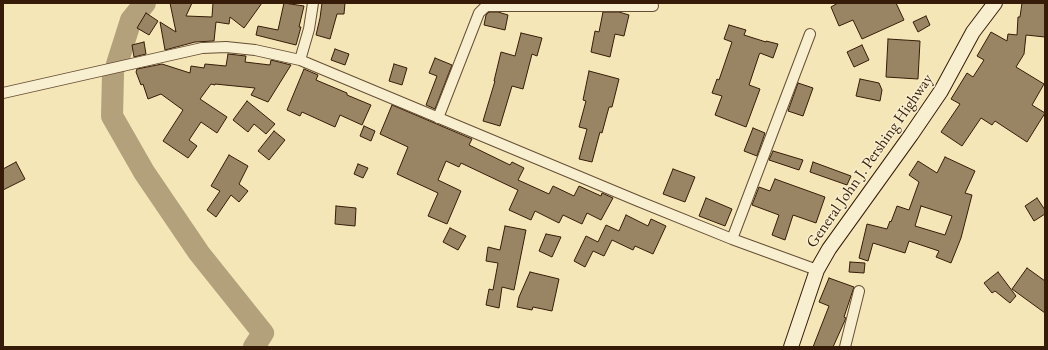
<!DOCTYPE html>
<style>
body{margin:0}
#map{position:relative;width:1048px;height:350px;overflow:hidden;background:#f4e6b7;font-family:"EB Garamond",serif}
canvas{display:block}
.frame{position:absolute;inset:0;border:4px solid #361c08;pointer-events:none}
</style>
<div id="map">
<canvas width="1048" height="350"></canvas>
<div class="frame"></div>
</div>
<script>
const c = document.querySelector('canvas').getContext('2d');
c.lineJoin = 'round';
function poly(rows) {
  const path = new Path2D();
  for (const r of rows) {
    path.moveTo(r[0], r[1]);
    for (let i = 2; i < r.length; i += 2) path.lineTo(r[i], r[i + 1]);
  }
  return path;
}
function trace(path, color, width, dash) {
  c.strokeStyle = color;
  c.lineWidth = width;
  c.lineCap = dash ? 'butt' : 'round';
  c.setLineDash(dash || []);
  c.stroke(path);
}
function paint(path, color) {
  c.fillStyle = color;
  c.fill(path, 'evenodd');
}
function write(font, color, halo, rows, align = 'center') {
  c.font = font + ' "EB Garamond",serif';
  c.lineWidth = 3;
  c.setLineDash([]);
  c.textBaseline = 'middle';
  c.strokeStyle = halo;
  c.fillStyle = color;
  for (const [text, x, y, turn = 0] of rows) {
    c.save();
    c.translate(x, y);
    c.rotate((+turn || 0) * Math.PI / 180);
    c.textAlign = isNaN(turn) ? turn : align;
    if (halo) c.strokeText(text, 0, 0);
    c.fillText(text, 0, 0);
    c.restore();
  }
}
const river = poly([
 [117,64,131,20,145,3],
 [113,74,112,116,144,172,199,253,263,333,254,347]
]);
const building = poly([
 [170,3,192,3,186,16,212,17,213,3,262,3,244,28,230,17,229,24,216,22,214,41,195,42,165,50,160,22,176,32,170,3],
 [284,3,304,6,299,27,301,27,296,45,256,35,258,26,278,30,284,3],
 [322,3,345,3,344,14,337,14,330,39,316,35,320,18,322,3],
 [838,3,896,3,904,20,862,39,853,20,839,26,831,7,838,3],
 [1022,3,1045,3,1045,37,1026,35,1024,54,1016,67,1044,84,1032,105,1045,113,1027,142,995,121,992,125,981,118,962,146,941,132,960,104,951,99,967,73,973,77,984,60,977,56,991,32,1007,41,1008,34,1017,35,1018,17,1020,17,1022,3],
 [489,12,498,12,508,15,505,30,484,25,486,15,489,12],
 [603,12,619,12,629,15,624,36,615,34,610,57,591,52,595,31,599,32,603,12],
 [146,13,158,21,149,35,137,28,146,13],
 [926,16,930,25,918,32,913,22,926,16],
 [729,25,746,30,744,35,766,42,766,41,778,44,773,58,760,53,759,55,749,85,760,89,746,127,715,115,722,96,712,93,717,79,719,80,732,42,724,39,729,25],
 [521,33,542,38,537,56,532,54,523,89,512,86,500,126,483,121,495,81,494,81,501,52,515,56,521,33],
 [888,39,920,41,918,79,886,77,888,39],
 [144,42,146,54,134,57,132,45,144,42],
 [862,45,869,60,854,67,847,52,862,45],
 [335,49,349,54,345,65,331,60,335,49],
 [228,54,246,56,245,62,270,65,271,60,291,65,268,102,251,95,255,88,215,84,215,85,211,84,200,99,227,117,217,133,201,122,189,140,197,146,188,158,163,141,183,110,161,94,148,99,143,84,141,85,136,72,137,69,162,64,190,73,191,66,204,68,205,64,226,66,228,54],
 [435,58,452,65,435,109,426,105,437,76,429,73,435,58],
 [394,64,407,68,402,85,389,81,394,64],
 [304,69,318,75,316,80,347,93,347,95,371,105,362,125,340,115,335,127,302,112,300,116,287,110,304,69],
 [589,71,619,79,612,107,609,107,602,133,600,132,592,162,579,159,587,129,579,127,586,101,583,100,589,71],
 [860,79,879,83,882,90,880,101,856,96,860,79],
 [798,83,813,88,803,116,788,111,798,83],
 [247,101,275,124,266,134,254,124,248,132,233,120,247,101],
 [392,105,472,139,469,145,510,165,512,162,524,168,518,180,549,194,553,186,574,196,579,186,601,196,602,193,613,198,601,220,587,213,582,224,563,215,559,223,535,211,531,220,509,210,518,190,461,163,459,167,446,161,438,180,461,191,447,224,428,216,438,193,397,174,408,147,380,134,392,105],
 [364,126,375,131,371,141,360,136,364,126],
 [753,128,765,133,757,156,744,151,753,128],
 [274,131,285,140,269,160,258,151,274,131],
 [773,151,803,160,799,170,769,160,773,151],
 [229,155,248,166,239,184,248,191,239,202,231,195,216,217,207,210,220,191,211,186,229,155],
 [945,157,975,171,965,193,972,195,961,238,951,263,936,257,939,251,909,241,905,253,873,243,868,261,859,258,867,224,887,229,890,221,891,222,897,206,909,210,919,182,909,175,918,161,937,173,945,157],
 [921,206,952,216,945,235,915,226,921,206],
 [16,162,25,179,3,190,3,169,16,162],
 [813,162,851,176,847,185,810,172,813,162],
 [358,164,368,168,363,178,354,174,358,164],
 [673,169,695,177,685,202,663,194,673,169],
 [775,179,825,197,816,223,793,215,785,240,772,235,779,215,752,205,759,187,770,191,775,179],
 [706,198,732,209,725,226,699,216,706,198],
 [1037,198,1045,210,1045,214,1034,221,1025,206,1037,198],
 [336,206,356,208,355,226,335,224,336,206],
 [626,215,648,226,651,219,666,226,653,254,635,246,633,250,612,240,604,256,593,251,585,267,574,261,586,236,598,242,606,225,619,231,626,215],
 [505,226,526,230,514,290,502,287,499,308,486,305,489,289,493,290,498,263,486,261,488,247,500,250,505,226],
 [450,228,466,236,458,250,443,242,450,228],
 [546,234,561,237,552,257,539,251,546,234],
 [850,262,865,263,864,273,849,272,850,262],
 [1027,268,1045,281,1045,313,1012,289,1027,268],
 [530,272,559,279,552,311,533,307,532,310,517,307,519,297,530,272],
 [998,272,1016,296,1010,303,995,291,992,293,984,283,998,272],
 [829,278,854,287,844,317,846,318,833,347,813,347,829,306,819,302,829,278]
]);
const street = poly([
 [300,60,309,29,313,3],
 [3,93,202,48,226,47,255,50,300,60,638,201,732,239,817,270],
 [438,118,479,13,484,8,487,6,653,6],
 [732,239,810,34],
 [845,347,859,291]
]);
const secondary = poly([
 [791,347,817,270,829,249,911,135,941,91,973,32,995,3]
]);
const streetNames = [
 ["General John J. Pershing Highway",870,161,-55]
];
trace(river, '#b3a17c', 22);
paint(building, '#998563');
trace(building, '#361c08', 1);
trace(street, '#664e34', 12);
trace(secondary, '#361c08', 16);
trace(street, '#f8efd0', 10);
trace(secondary, '#f8efd0', 14);
write('16px', '#361c08', '#f8efd0', streetNames);
</script>
